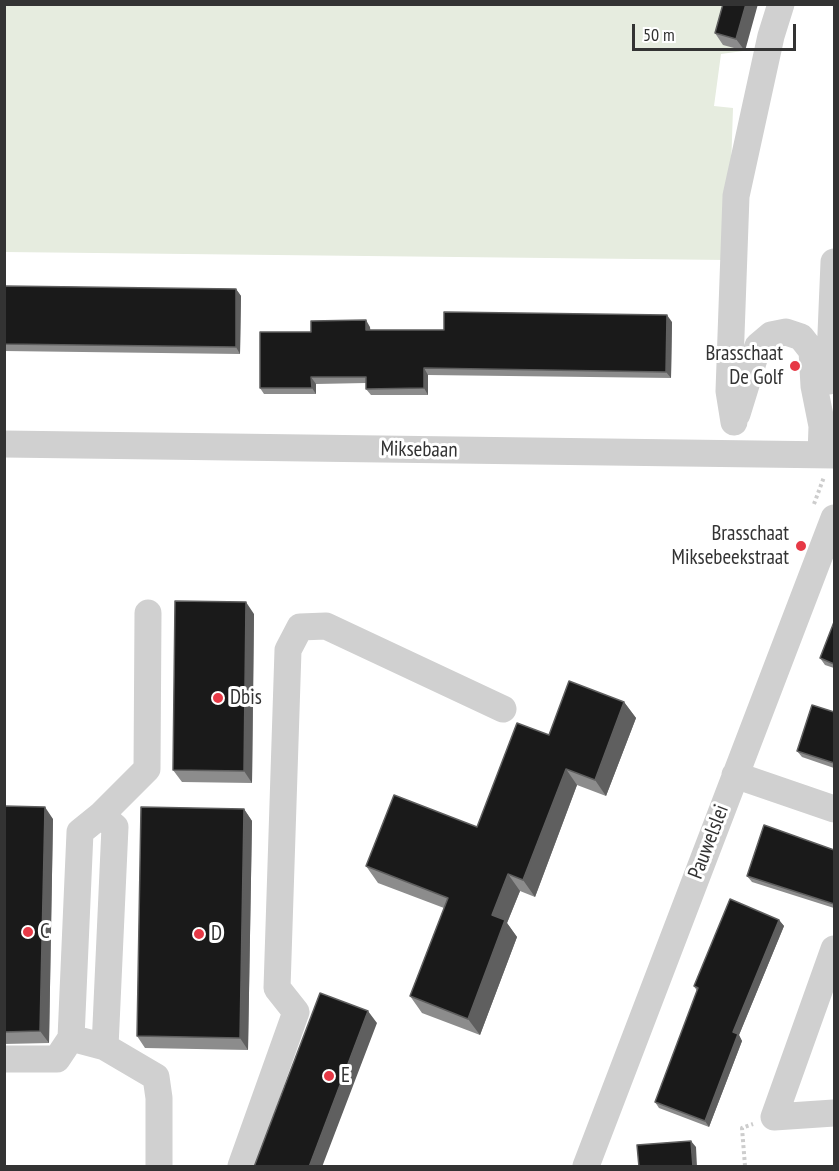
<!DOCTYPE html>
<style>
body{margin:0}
#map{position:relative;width:839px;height:1171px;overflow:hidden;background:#fff;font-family:"PT Sans Narrow",sans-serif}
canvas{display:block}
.frame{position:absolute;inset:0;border:6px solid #333;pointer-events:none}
.scale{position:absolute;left:632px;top:24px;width:164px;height:27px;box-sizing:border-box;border:3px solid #333;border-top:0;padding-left:8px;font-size:18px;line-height:21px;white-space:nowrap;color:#333;-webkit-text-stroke:4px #fff;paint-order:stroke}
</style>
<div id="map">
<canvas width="839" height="1171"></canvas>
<div class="frame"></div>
<div class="scale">50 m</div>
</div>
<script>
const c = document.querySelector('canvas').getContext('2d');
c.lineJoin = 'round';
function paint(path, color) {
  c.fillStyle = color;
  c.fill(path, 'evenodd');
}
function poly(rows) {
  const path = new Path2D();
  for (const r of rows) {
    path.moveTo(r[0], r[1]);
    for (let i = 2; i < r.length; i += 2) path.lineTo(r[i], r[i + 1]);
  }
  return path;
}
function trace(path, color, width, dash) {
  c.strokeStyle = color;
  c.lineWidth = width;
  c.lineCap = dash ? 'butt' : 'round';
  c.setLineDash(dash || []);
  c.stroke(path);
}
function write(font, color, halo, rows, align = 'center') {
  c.font = font + ' "PT Sans Narrow",sans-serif';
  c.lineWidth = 6;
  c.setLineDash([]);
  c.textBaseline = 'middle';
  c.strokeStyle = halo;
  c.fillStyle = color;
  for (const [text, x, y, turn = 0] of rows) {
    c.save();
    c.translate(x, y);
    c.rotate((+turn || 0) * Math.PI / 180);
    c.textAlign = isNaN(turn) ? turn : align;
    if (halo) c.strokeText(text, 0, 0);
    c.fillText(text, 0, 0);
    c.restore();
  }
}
const green = poly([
 [5,5,755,5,743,51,721,54,714,106,733,108,728,260,5,252]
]);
const path = poly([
 [814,504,824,477],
 [745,1166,742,1128,753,1124]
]);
const minor = poly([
 [829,381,834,262],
 [737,414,758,346,771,335,786,332,801,337,812,351,814,386,822,426,821,455],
 [734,422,729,391,736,196,771,36,781,4],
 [4,444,834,455],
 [148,613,147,769,101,815,115,827,105,1047,156,1077,159,1098,159,1166],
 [735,775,834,809],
 [101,815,80,832,71,1038,105,1047],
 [834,949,774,1117,834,1113],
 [4,1059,57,1059,71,1038],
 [241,1166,296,1012,277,988,288,650,300,627,326,626,503,709],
 [586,1166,834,518]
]);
const wall = poly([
 [723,4,745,51,723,45,715,33],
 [4,286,236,289,241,296,240,354,4,351],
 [672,322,671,378,428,375,428,395,371,395,366,389,366,383,316,384,316,394,264,394,260,388,311,332,370,327,370,330,444,330],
 [254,614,252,783,182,782,173,770],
 [834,622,834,668,825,665,820,658],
 [624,702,636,718,606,796,577,785,535,897,520,891,507,923,517,937,480,1035,422,1013,410,996,444,908,378,883,366,866,477,827,549,735],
 [834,712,834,768,802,757,797,751],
 [4,806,53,819,49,1043,4,1044],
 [244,809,252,821,248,1050,145,1048,137,1036],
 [834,850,834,908,752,882,747,876],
 [779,920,784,926,739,1035,742,1041,709,1127,659,1108,655,1102,697,991,694,986]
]);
const shadedWall = poly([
 [746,4,758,4,745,51,736,39],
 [236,289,241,296,240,354,236,347],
 [667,315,672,322,671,378,666,372],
 [366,320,370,327,371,336,366,330],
 [424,368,428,375,428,395,424,388],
 [311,377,316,384,316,394,312,388],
 [246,602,254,614,252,783,244,771],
 [624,702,636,718,606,796,595,780],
 [566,769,577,785,535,897,523,880],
 [45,807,53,819,49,1043,40,1031],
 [244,809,252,821,248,1050,240,1038],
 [508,874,520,891,507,923,517,937,480,1035,468,1019,492,915],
 [779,920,784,926,739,1035,742,1041,709,1127,705,1121,733,1032],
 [368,1011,377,1023,322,1167,309,1167],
 [691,1141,696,1147,697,1167,693,1167]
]);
const building = poly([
 [723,4,746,4,736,39,715,33,723,4],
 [4,286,236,289,236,347,4,344,4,286],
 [444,312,667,315,666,372,424,368,424,388,366,389,366,377,311,377,312,388,260,388,260,332,311,332,311,321,366,320,366,330,444,330,444,312],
 [175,601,246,602,244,771,173,770,175,601],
 [834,622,834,664,820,658,834,622],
 [569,681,624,702,595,780,566,769,523,880,508,874,492,915,505,920,468,1019,410,996,448,898,366,866,394,795,477,827,517,723,549,735,569,681],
 [812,705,834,712,834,763,797,751,812,705],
 [4,806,45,807,40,1031,4,1032,4,806],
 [141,807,244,809,240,1038,137,1036,141,807],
 [764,825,834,850,834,904,747,876,764,825],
 [730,899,779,920,733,1032,738,1034,705,1121,655,1102,698,988,694,986,730,899],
 [320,993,368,1011,309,1167,254,1167,320,993],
 [691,1141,693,1167,639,1167,637,1145,691,1141]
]);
const markers = [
 [795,366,6,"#e63946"],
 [801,546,6,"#e63946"],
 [218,698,6,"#e63946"],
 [28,932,6,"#e63946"],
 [199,934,6,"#e63946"],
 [329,1076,6,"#e63946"]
];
const poiNames = [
 ["Brasschaat",783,354,"right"],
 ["De Golf",783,378,"right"],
 ["Brasschaat",789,534,"right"],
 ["Miksebeekstraat",789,558,"right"],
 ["Dbis",230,698],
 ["C",40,932],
 ["D",211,934],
 ["E",341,1076]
];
const streetNames = [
 ["Miksebaan",419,450,1],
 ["Pauwelslei",709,842,-69]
];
paint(green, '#e6ecdf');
trace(path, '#cdcdcd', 4, [3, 3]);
trace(minor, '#d0d0d0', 27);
paint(wall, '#8c8c8c');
paint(shadedWall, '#5f5f5f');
paint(building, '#1a1a1a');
trace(building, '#5f5f5f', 1.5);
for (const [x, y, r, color] of markers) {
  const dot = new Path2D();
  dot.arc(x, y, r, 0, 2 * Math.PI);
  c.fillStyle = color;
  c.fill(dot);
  trace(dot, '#fff', 2);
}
write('21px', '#333', '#fff', poiNames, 'left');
write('21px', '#333', '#fff', streetNames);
</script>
